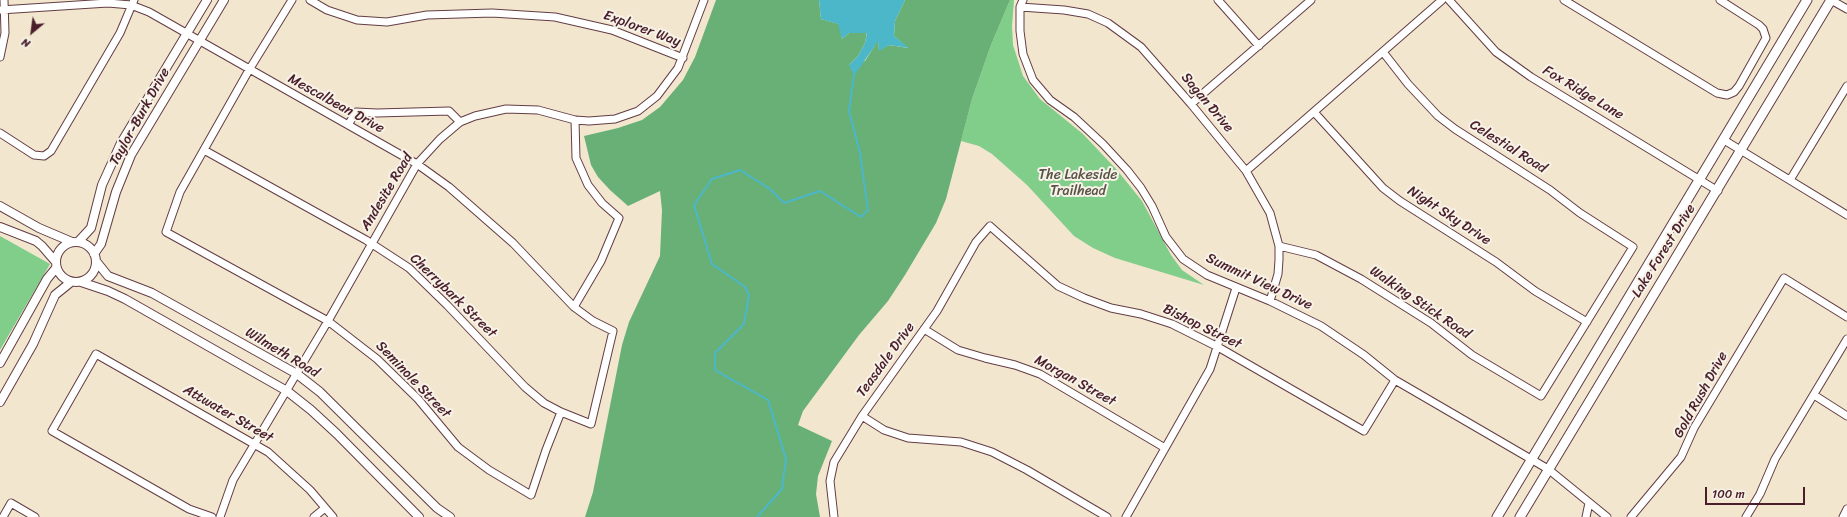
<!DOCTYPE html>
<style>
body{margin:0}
#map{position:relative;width:1847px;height:517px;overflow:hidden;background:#f3e6cf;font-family:Sriracha,sans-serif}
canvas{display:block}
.north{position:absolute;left:12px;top:12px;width:40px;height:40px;-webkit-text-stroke:3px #f7f3e8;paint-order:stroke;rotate:209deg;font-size:11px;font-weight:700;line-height:16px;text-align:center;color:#4a1f2b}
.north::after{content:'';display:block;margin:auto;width:14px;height:18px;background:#4a1f2b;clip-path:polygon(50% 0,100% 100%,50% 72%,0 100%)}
.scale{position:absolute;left:1705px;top:487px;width:100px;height:18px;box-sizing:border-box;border:2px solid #4a1f2b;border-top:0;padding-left:5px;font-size:12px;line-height:14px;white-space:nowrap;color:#4a1f2b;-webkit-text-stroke:3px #f7f3e8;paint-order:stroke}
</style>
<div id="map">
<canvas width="1847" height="517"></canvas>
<div class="north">N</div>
<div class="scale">100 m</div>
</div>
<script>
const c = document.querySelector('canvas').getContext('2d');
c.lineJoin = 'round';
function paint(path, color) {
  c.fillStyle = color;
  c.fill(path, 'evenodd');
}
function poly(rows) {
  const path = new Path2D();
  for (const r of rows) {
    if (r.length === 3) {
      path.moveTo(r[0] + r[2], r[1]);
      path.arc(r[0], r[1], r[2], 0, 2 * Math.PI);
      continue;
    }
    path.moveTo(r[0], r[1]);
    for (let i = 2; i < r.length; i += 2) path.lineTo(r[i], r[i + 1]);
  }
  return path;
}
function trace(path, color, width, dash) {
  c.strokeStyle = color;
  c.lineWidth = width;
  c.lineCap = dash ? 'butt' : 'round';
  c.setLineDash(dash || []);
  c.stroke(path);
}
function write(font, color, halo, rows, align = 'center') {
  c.font = font + ' Sriracha,sans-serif';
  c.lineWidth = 4;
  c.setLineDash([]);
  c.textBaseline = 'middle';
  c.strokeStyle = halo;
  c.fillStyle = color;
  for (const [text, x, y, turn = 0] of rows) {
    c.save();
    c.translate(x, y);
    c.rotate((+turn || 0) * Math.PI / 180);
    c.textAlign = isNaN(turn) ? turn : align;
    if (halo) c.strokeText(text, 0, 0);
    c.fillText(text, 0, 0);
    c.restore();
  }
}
const green = poly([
 [1010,0,1014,0,1012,26,1013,45,1023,76,1040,99,1083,134,1117,170,1142,201,1171,255,1182,270,1204,285,1115,258,1093,248,1074,236,1027,185,992,154,979,146,961,141,972,99,991,45],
 [0,236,50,264,0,350]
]);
const forest = poly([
 [716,0,819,0,821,19,839,24,842,39,849,33,867,32,865,43,858,56,849,65,865,61,878,40,879,50,889,45,908,48,894,36,895,21,905,0,1010,0,991,45,972,99,946,199,936,223,905,275,888,301,859,335,803,411,798,425,832,441,818,476,816,494,820,517,585,517,593,492,622,345,629,322,660,256,662,210,660,191,628,206,610,190,598,177,591,165,584,136,618,128,642,120,660,107,683,80,695,57]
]);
const water = poly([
 [819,0,905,0,895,21,894,36,909,48,889,45,879,51,878,41,854,76,849,65,858,56,865,43,867,33,849,33,842,39,838,24,821,19]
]);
const stream = poly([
 [757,517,782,489,786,459,768,400,715,370,715,353,744,324,749,295,745,287,712,264,694,205,712,179,740,170,770,189,784,203,820,191,861,217,868,210,860,153,849,111,854,74]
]);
const minor = poly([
 [292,0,249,70,180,192,166,232,328,321,377,359,418,399,458,447,489,470,531,495,546,450,561,412],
 [310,0,327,10,357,20,387,22,427,15,492,13,555,17,612,30,683,58],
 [1023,0,1020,7,1020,31,1023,54,1033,80,1050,100,1074,117,1103,144,1127,170,1141,188,1152,206,1166,237,1183,259,1207,275,1270,301,1321,326,1364,355,1395,380,1548,469,1607,517],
 [1218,0,1259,46],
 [1449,0,1496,52,1531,77,1718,191],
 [1564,0,1717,93,1727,95,1734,92,1739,86,1766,38,1763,29,1759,25,1720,0],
 [1831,0,1847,9],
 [1020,7,1064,10,1088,14,1108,23,1141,47,1191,104,1246,171,1270,213,1279,246,1279,260,1278,274,1270,301],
 [0,10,108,3,131,5,149,12,417,164,449,187,513,243,574,307,593,321,613,331,591,424,561,412,544,403,525,387,447,305,409,268,366,240,204,150],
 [0,57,5,33,4,0],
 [1191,104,1311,0],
 [1314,112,1383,188,1400,201,1496,262,1535,291,1587,322],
 [348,125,356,112,377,113,449,111,460,122],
 [0,133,34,155,44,156,51,151,120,33,134,0],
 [1724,140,1847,215],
 [1246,171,1442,0],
 [1790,180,1847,86],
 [1279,246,1316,255,1361,279,1431,323,1472,355,1541,396,1633,247,1580,213,1550,190,1455,129,1438,116,1408,84,1383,52],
 [574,307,601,261,619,218,602,203,588,185,576,158,575,120],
 [924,329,958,350,985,358,1015,365,1040,374,1165,448],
 [1814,395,1847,416],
 [862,416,884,430,908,438,961,442,992,452,1027,470,1107,517],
 [3,517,11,503,35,517],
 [212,517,189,509,52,431,96,354,268,452,310,490,333,517],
 [220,517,233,480,328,321,417,164,440,139,460,122,475,116,506,109,538,110,575,120,589,121,615,119,638,111,657,96,678,68,704,0],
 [314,517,325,508],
 [834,517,830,481,834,462,862,416,937,311,976,242,990,226,1058,286,1084,298,1111,308,1141,314,1172,324,1218,347,1364,431,1395,380],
 [1126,517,1210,369,1236,288],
 [1586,517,1589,503],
 [1631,517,1681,457,1694,428,1784,278,1847,317],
 [1746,517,1760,494,1775,459,1847,339],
 [1843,517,1847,509]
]);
const tertiary = poly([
 [0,206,39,228,72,242],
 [0,227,36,241,42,246,55,261],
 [76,262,20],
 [78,242,91,228,102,185,121,143,207,0],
 [94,254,101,244,116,192,131,155,224,0],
 [96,261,108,276,152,293,297,374,320,392,437,508,450,517],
 [81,282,108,291,125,299,287,391,311,410,337,434,419,517],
 [0,363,47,279,56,268],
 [0,402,33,344,55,295,71,282]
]);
const secondary = poly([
 [1497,517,1807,0],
 [1520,517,1831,0]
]);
const streetNames = [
 ["Explorer Way",642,29,20],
 ["Fox Ridge Lane",1583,93,31],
 ["Sagan Drive",1207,103,50],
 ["Mescalbean Drive",336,104,29],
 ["Taylor-Burk Drive",140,117,-61],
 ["Celestial Road",1508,147,32],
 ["Andesite Road",387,192,-59],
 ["Night Sky Drive",1449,216,33],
 ["Lake Forest Drive",1664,251,-58],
 ["Summit View Drive",1259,282,25],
 ["Cherrybark Street",453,296,44],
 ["Walking Stick Road",1420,303,34],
 ["Bishop Street",1202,327,26],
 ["Wilmeth Road",282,353,31],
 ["Teasdale Drive",886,360,-54],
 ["Seminole Street",413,380,46],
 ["Morgan Street",1075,381,29],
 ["Gold Rush Drive",1701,395,-61],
 ["Attwater Street",228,414,30]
];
const parkNames = [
 ["The Lakeside",1078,175],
 ["Trailhead",1078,191]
];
paint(green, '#81cd8a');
paint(forest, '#68b076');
paint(water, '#4cb7c9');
trace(stream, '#4cb7c9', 2);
trace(minor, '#633d44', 9);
trace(tertiary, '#633d44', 10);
trace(secondary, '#633d44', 11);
trace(minor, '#fff', 7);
trace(tertiary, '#fff', 8);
trace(secondary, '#fff', 9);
write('14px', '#4a1f2b', '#f7f3e8', streetNames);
write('14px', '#5a5348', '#f7f3e8', parkNames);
</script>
